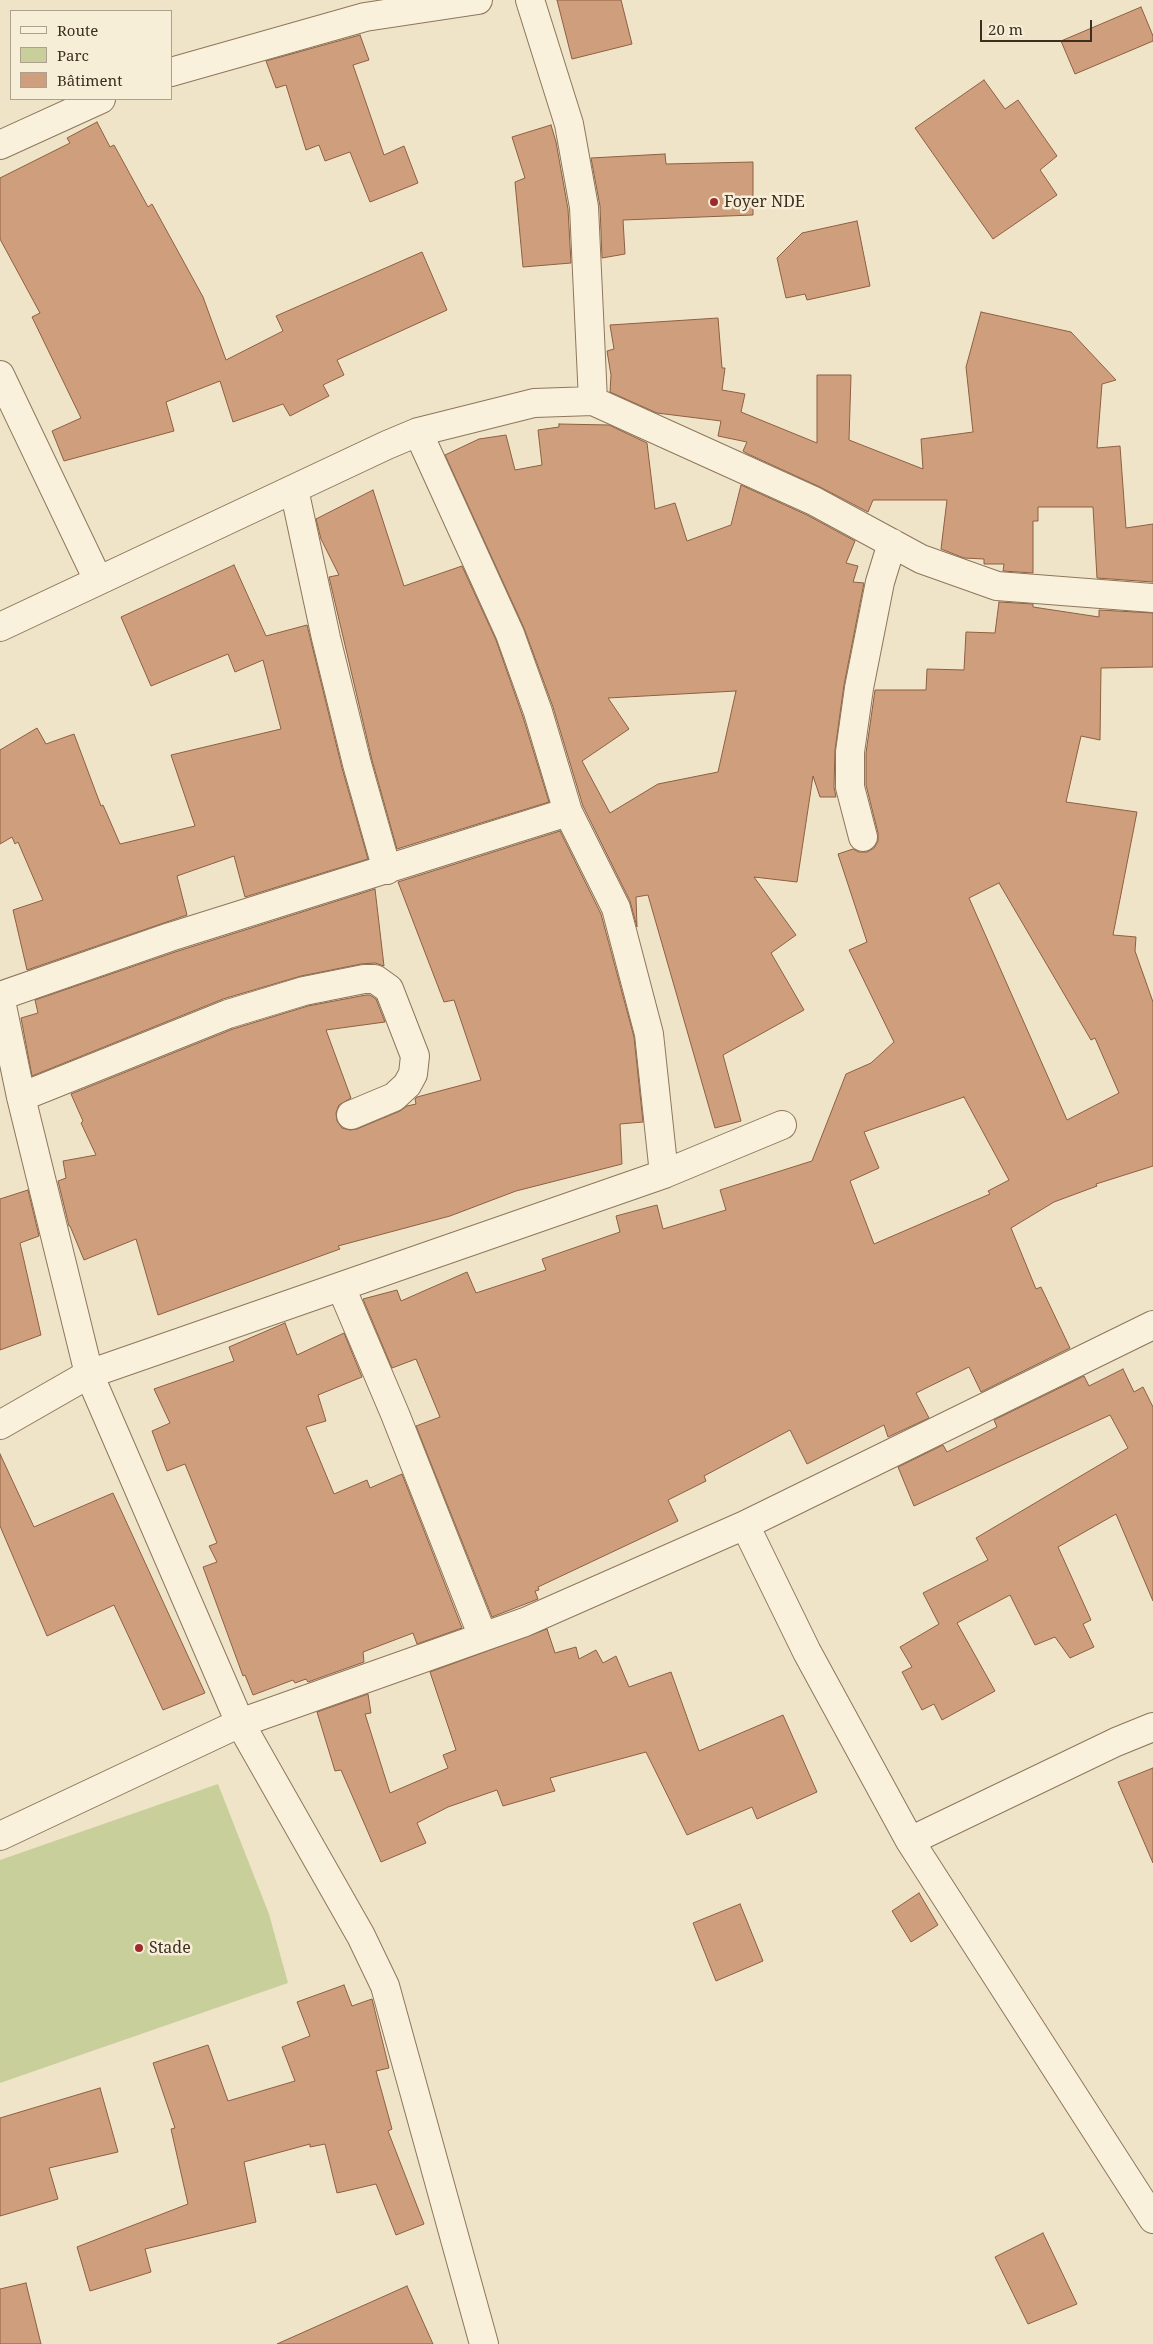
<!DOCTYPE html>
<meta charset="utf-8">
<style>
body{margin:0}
#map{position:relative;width:1153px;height:2344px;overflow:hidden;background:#f0e4c8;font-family:"Noto Serif",serif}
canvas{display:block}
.legend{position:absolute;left:10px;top:10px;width:162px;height:90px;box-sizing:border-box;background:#f7eed8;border:1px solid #ada18e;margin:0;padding:6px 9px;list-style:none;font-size:15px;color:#3d2e20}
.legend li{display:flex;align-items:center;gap:10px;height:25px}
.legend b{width:25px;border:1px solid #ada18e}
.scale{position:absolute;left:980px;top:20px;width:112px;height:22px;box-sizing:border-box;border:2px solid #3d2e20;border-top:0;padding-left:6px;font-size:15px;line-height:18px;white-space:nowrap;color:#3d2e20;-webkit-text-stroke:4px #f7eed8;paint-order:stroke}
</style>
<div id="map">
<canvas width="1153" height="2344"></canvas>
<ul class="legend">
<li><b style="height:6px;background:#faf1dc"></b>Route</li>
<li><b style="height:14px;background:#c9cf9b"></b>Parc</li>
<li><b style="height:14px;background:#cf9f7d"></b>Bâtiment</li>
</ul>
<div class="scale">20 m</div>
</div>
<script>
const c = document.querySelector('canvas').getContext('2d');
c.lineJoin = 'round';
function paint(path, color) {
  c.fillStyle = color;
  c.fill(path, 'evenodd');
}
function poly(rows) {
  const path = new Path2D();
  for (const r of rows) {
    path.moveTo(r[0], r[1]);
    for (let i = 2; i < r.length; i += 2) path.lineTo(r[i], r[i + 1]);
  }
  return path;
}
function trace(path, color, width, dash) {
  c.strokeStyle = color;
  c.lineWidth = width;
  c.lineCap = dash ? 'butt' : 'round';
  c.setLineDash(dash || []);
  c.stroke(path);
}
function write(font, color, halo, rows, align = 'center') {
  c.font = font + ' "Noto Serif",serif';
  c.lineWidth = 5;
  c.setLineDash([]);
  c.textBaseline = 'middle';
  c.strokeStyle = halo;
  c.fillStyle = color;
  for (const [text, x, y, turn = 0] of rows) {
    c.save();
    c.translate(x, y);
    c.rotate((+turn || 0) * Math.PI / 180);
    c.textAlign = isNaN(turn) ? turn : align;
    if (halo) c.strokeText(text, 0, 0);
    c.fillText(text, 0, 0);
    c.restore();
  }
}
const green = poly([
 [218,1784,269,1914,288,1983,0,2083,0,1860]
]);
const building = poly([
 [557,0,621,0,632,44,572,59,557,0],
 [1141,7,1153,36,1153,41,1075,74,1061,41,1141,7],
 [360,35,369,60,353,65,384,155,404,146,418,183,370,202,350,152,325,161,319,145,306,150,286,85,276,88,266,61,360,35],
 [984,80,1005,109,1018,100,1057,156,1040,170,1057,195,993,239,915,128,984,80],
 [97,122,110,147,114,145,148,207,152,204,203,297,226,360,283,331,276,316,422,252,447,310,337,360,344,375,323,385,329,396,290,416,283,404,233,422,220,381,166,402,174,431,64,461,52,431,81,418,32,317,40,313,0,239,0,178,70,143,67,138,97,122],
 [551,125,556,142,568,209,571,263,523,267,515,182,525,178,512,137,551,125],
 [665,154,666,164,753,162,753,215,623,220,625,254,602,258,600,206,591,158,665,154],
 [857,221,870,286,807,300,805,294,786,298,777,258,802,233,857,221],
 [981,312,1071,332,1116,380,1102,384,1097,448,1120,446,1126,528,1153,524,1153,582,1097,578,1093,507,1038,507,1038,521,1033,521,1033,573,1003,571,1004,564,984,564,984,559,964,558,941,549,947,500,873,500,868,512,820,487,748,454,743,451,747,442,718,436,721,421,657,413,610,392,611,375,607,351,614,349,610,325,718,318,722,368,725,368,722,390,745,394,741,412,817,443,817,375,851,375,849,440,923,469,921,439,973,432,966,367,981,312],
 [559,424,609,425,647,443,655,509,675,503,687,541,731,525,741,485,807,515,855,541,846,563,858,566,853,582,864,583,844,685,835,750,834,787,836,797,820,797,813,776,797,882,754,877,796,935,771,953,804,1010,723,1055,741,1121,715,1128,648,895,636,897,637,927,630,901,583,806,553,707,524,628,445,455,479,439,506,435,515,470,542,465,538,430,559,427,559,424],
 [736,691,718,772,658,784,610,813,582,761,629,729,608,698,736,691],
 [373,490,404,586,462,566,496,640,523,717,549,802,397,849,372,760,329,577,339,575,321,539,316,519,373,490],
 [234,565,266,636,307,625,342,768,368,859,245,897,234,856,177,876,187,915,27,970,13,910,43,900,18,842,15,844,12,837,0,844,0,750,37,728,46,744,74,734,101,806,103,805,120,844,195,826,171,755,281,729,263,660,235,672,228,654,151,686,121,617,234,565],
 [999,602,1033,604,1033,607,1099,617,1099,610,1153,613,1153,667,1101,668,1100,740,1081,736,1066,802,1137,812,1113,935,1136,937,1135,951,1153,1002,1153,1166,1096,1184,1097,1186,1054,1202,1011,1228,1036,1289,1041,1287,1070,1348,981,1392,969,1367,916,1393,929,1418,888,1437,884,1425,807,1464,790,1430,704,1476,706,1481,668,1500,678,1521,538,1587,539,1590,535,1591,538,1599,492,1617,416,1426,440,1417,416,1359,392,1368,363,1299,397,1290,401,1301,467,1272,476,1293,546,1270,542,1259,620,1232,616,1216,657,1205,663,1229,726,1210,720,1190,812,1161,846,1074,871,1063,894,1042,849,950,867,942,838,854,853,849,859,852,867,852,874,848,878,841,878,833,866,785,866,753,875,690,926,690,927,669,964,670,966,632,995,633,999,602],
 [999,883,1091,1040,1095,1038,1119,1093,1067,1120,969,898,999,883],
 [964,1097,1009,1180,988,1191,990,1194,874,1244,850,1181,879,1168,864,1132,964,1097],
 [560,831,601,914,634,1037,643,1122,620,1124,622,1164,516,1191,450,1216,338,1246,340,1249,158,1315,136,1239,84,1260,70,1226,69,1226,58,1181,66,1178,63,1161,96,1155,81,1123,83,1121,71,1094,233,1029,308,1006,366,995,370,995,376,999,385,1022,326,1030,351,1098,339,1105,336,1113,337,1121,342,1128,350,1130,357,1129,400,1111,407,1106,416,1104,415,1099,417,1097,481,1080,454,1000,444,1002,398,882,560,831],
 [375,889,384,966,375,963,361,964,301,976,223,999,32,1076,21,1018,38,1013,35,1000,175,952,375,889],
 [28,1190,39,1236,20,1243,41,1335,0,1350,0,1199,28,1190],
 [285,1323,297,1355,344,1333,362,1377,318,1395,326,1421,306,1427,334,1494,367,1480,370,1488,402,1474,462,1628,417,1644,413,1633,363,1652,364,1662,308,1682,306,1679,295,1683,293,1680,253,1695,245,1675,243,1676,203,1567,217,1562,209,1546,217,1543,185,1464,167,1471,152,1431,170,1423,154,1389,234,1361,229,1347,285,1323],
 [1123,1369,1134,1392,1143,1387,1153,1407,1153,1601,1116,1514,1058,1547,1091,1620,1083,1624,1094,1647,1070,1658,1055,1637,1035,1645,1010,1595,957,1623,995,1691,942,1720,934,1704,922,1710,902,1672,912,1667,900,1647,939,1624,923,1593,988,1560,976,1538,1128,1448,1110,1415,914,1506,898,1467,943,1445,947,1452,997,1427,994,1420,1084,1376,1089,1386,1123,1369],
 [0,1454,34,1527,113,1493,205,1693,163,1710,114,1605,47,1636,0,1526,0,1454],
 [547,1629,555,1653,576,1647,579,1659,596,1650,603,1663,616,1656,629,1687,671,1672,699,1751,783,1715,817,1792,757,1819,752,1807,687,1835,646,1752,550,1778,555,1791,503,1806,497,1790,448,1807,417,1823,426,1843,381,1862,341,1770,335,1771,317,1712,368,1694,371,1713,365,1714,390,1793,448,1768,443,1755,456,1750,430,1672,547,1629],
 [1153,1768,1153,1863,1118,1782,1153,1768],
 [919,1893,938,1925,911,1942,892,1911,919,1893],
 [740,1904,763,1961,716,1981,693,1923,740,1904],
 [344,1985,352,2006,372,1999,389,2068,376,2071,392,2129,388,2131,424,2224,396,2235,376,2184,337,2193,325,2144,310,2147,310,2144,244,2162,256,2222,145,2249,151,2272,90,2291,77,2247,188,2204,171,2129,175,2128,153,2063,208,2045,228,2101,295,2081,282,2047,310,2036,297,2002,344,1985],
 [100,2088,118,2152,49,2168,58,2199,0,2216,0,2118,100,2088],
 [1043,2233,1077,2304,1028,2324,995,2257,1043,2233],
 [26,2283,41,2344,0,2344,0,2289,26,2283],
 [407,2286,433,2344,277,2344,407,2286]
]);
const minor = poly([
 [530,0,569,124,584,207,593,401],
 [171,72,365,17,478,0],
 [0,145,101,99],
 [0,375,98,580],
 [418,432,510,634,538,712,568,812,616,908,649,1034,664,1174],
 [294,489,326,638,357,764,387,870],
 [0,627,387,445,418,432,534,403,593,401,814,501,921,559,997,586,1153,598],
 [863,837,850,787,850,752,859,688,880,582,892,543],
 [0,996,21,1097,89,1374,240,1723,361,1936,385,1986,484,2344],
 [0,996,170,937,568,812],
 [21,1097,228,1014,304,991,364,979,375,979,389,989,415,1056,413,1074,407,1085,394,1097,351,1115],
 [341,1287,395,1414,483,1637],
 [0,1425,89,1374,664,1174,782,1125],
 [745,1525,807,1652,910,1841,1153,2219],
 [0,1836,240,1723,525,1622,745,1525,1153,1325],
 [910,1841,1116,1742,1153,1727]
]);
const markers = [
 [714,202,5,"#9e2a2b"],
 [139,1948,5,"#9e2a2b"]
];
const poiNames = [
 ["Foyer NDE",724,202],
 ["Stade",149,1948]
];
paint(green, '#c9cf9b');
paint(building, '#cf9f7d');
trace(building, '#8d5f41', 1);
trace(minor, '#8d765c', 30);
trace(minor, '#faf1dc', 28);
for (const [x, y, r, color] of markers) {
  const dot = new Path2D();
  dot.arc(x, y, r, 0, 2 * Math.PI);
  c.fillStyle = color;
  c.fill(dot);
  trace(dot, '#f7eed8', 2);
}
write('16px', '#3d2e20', '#f7eed8', poiNames, 'left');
</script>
